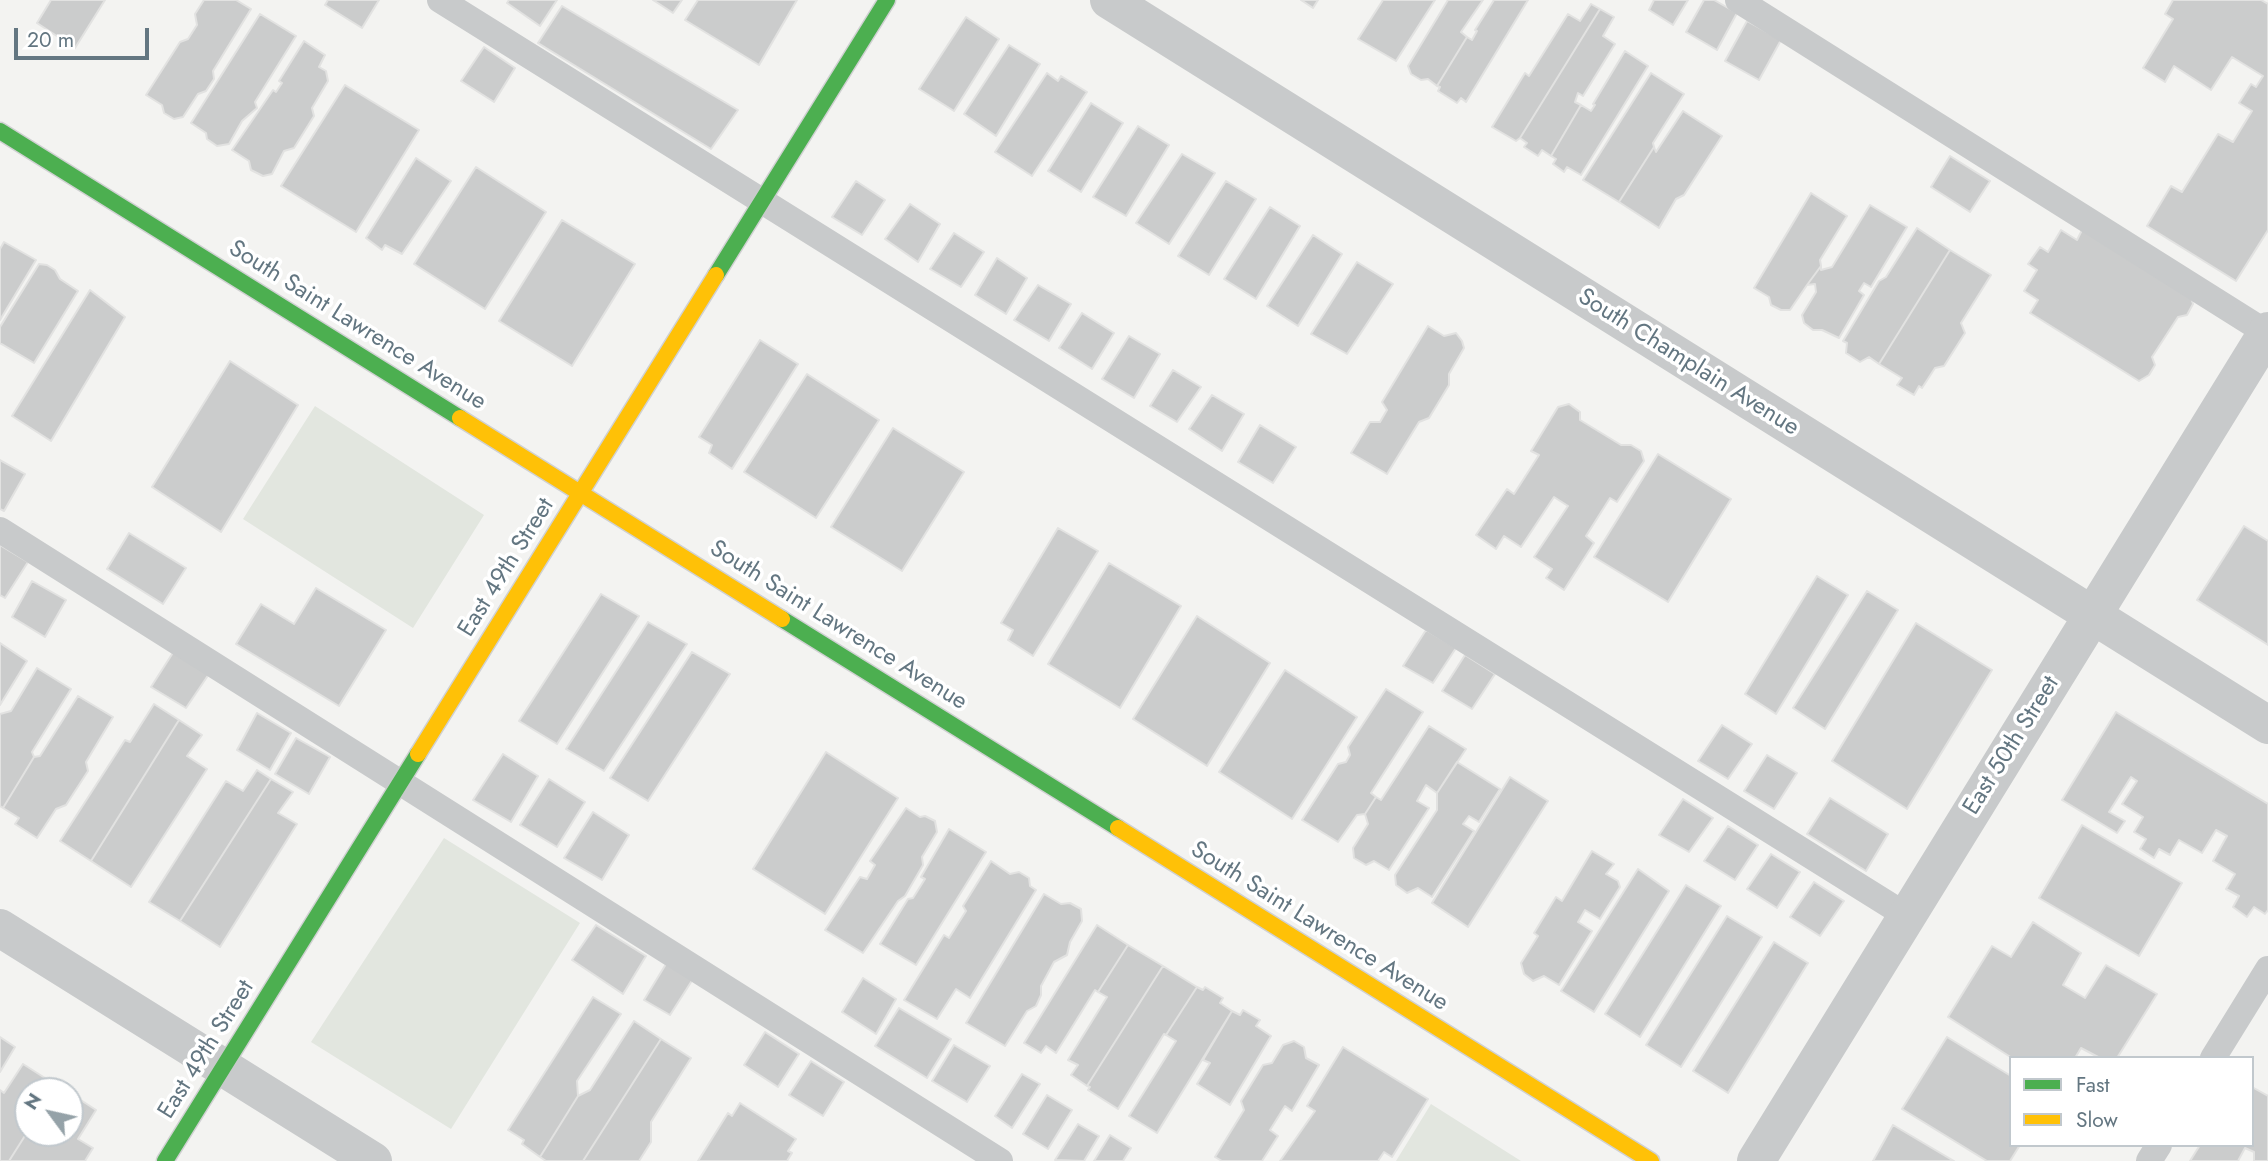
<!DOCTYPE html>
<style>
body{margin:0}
#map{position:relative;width:2268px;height:1161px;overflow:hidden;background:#f3f3f1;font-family:Jost,sans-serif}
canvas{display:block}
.legend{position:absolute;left:2009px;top:1056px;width:245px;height:91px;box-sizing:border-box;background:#fff;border:2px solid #c1c8cd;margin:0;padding:9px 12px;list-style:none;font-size:21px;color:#637681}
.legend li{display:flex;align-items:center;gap:14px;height:35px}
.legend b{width:35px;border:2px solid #c1c8cd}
.north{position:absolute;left:14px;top:1077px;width:70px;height:70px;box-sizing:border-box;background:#fff;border:2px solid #c1c8cd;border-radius:50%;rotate:303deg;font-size:19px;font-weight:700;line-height:28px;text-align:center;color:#637681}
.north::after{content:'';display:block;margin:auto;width:24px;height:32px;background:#95a2a8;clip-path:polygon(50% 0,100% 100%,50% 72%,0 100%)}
.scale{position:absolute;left:14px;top:28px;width:135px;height:32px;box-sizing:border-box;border:4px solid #637681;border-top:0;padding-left:9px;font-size:21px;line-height:24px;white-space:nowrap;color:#637681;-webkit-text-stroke:5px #fff;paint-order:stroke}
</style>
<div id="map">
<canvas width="2268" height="1161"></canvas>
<ul class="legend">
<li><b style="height:9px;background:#4caf50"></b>Fast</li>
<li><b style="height:9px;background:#ffc107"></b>Slow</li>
</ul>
<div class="north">N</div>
<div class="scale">20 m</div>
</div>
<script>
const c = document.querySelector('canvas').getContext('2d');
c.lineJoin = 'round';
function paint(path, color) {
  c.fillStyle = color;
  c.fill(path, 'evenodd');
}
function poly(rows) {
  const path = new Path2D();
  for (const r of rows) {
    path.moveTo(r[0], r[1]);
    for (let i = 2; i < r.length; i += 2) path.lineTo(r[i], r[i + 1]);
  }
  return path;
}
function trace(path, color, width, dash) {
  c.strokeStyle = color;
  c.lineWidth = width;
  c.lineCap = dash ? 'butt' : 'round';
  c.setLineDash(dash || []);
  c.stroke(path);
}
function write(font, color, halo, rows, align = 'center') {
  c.font = font + ' Jost,sans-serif';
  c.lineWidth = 7;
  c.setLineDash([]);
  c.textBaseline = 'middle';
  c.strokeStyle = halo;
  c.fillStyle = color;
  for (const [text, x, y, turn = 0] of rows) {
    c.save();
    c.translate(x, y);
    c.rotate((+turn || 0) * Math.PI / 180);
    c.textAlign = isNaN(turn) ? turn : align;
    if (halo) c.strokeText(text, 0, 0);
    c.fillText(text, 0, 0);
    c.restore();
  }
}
const green = poly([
 [315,406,484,515,413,628,243,519],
 [444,838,580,923,451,1129,311,1042],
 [1431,1104,1521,1161,1396,1161]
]);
const building = poly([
 [51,0,105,0,75,48,37,23,51,0],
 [204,0,236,0,251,9,213,71,214,79,206,91,198,94,183,117,174,119,164,113,162,105,146,95,180,42,188,39,197,25,195,14,204,0],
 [328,0,379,0,362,28,325,5,328,0],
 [509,0,557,0,540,26,507,3,509,0],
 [653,0,682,0,673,13,653,0],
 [698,0,797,0,759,65,685,20,698,0],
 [1301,0,1318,0,1313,8,1301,0],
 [1383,0,1435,0,1396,61,1358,39,1383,0],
 [1448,0,1483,0,1461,32,1467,37,1437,86,1428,79,1421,80,1411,74,1408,66,1448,0],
 [1494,0,1528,0,1466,102,1461,98,1457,103,1438,91,1440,87,1437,86,1467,37,1472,40,1477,31,1475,30,1494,0],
 [1654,0,1688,0,1673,25,1649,10,1654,0],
 [1704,0,1714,0,1737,13,1717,50,1686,32,1704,0],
 [2173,0,2261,0,2268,4,2268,230,2236,281,2147,226,2171,186,2182,192,2218,134,2233,142,2252,111,2239,103,2251,84,2256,87,2263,76,2232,57,2211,90,2174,66,2165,82,2143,68,2173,19,2165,14,2173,0],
 [1591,4,1600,9,1520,138,1516,141,1492,127,1525,73,1529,76,1568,14,1580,21,1591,4],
 [562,6,738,110,711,149,538,43,562,6],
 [1600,9,1614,17,1603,36,1615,44,1583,96,1578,93,1575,102,1581,105,1551,156,1542,150,1538,156,1524,147,1527,143,1520,138,1600,9],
 [260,14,296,36,255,102,257,108,242,121,229,144,217,146,207,139,206,133,191,123,260,14],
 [966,17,999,39,954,111,919,89,966,17],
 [1747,21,1781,40,1759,80,1725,61,1747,21],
 [304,41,325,55,319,67,326,71,328,81,312,108,314,116,294,148,284,151,272,174,263,176,251,170,249,161,232,150,273,90,276,92,282,83,279,81,304,41],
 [1009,45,1040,64,996,136,964,114,1009,45],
 [484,47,515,68,494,102,461,81,484,47],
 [1625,51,1648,66,1581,175,1567,167,1564,172,1553,164,1556,159,1551,156,1581,105,1591,111,1595,105,1593,104,1625,51],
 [1047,73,1058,81,1061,76,1087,92,1032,176,995,152,1047,73],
 [1651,73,1684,94,1653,143,1654,147,1619,202,1583,180,1651,73],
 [345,85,419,130,356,232,281,186,345,85],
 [1091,103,1123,123,1081,192,1048,171,1091,103],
 [1683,111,1722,136,1684,195,1676,199,1659,228,1619,202,1654,147,1656,152,1683,111],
 [1138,126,1169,145,1126,216,1093,197,1138,126],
 [1182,154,1215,173,1169,244,1136,223,1182,154],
 [1950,156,1990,181,1970,212,1931,187,1950,156],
 [416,158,451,181,402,254,385,245,382,250,366,238,416,158],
 [476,167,546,212,485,309,414,264,476,167],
 [856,181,885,200,862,235,832,217,856,181],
 [1226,181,1256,199,1209,275,1178,256,1226,181],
 [1811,193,1847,216,1820,260,1821,266,1807,285,1790,310,1781,310,1771,305,1769,297,1754,288,1811,193],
 [910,204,940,224,918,262,885,239,910,204],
 [1870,205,1907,227,1871,287,1864,283,1859,291,1864,295,1839,338,1822,330,1813,330,1804,323,1802,315,1816,292,1815,284,1807,285,1821,266,1821,270,1832,267,1870,205],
 [1270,207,1300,226,1256,299,1224,279,1270,207],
 [562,220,635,264,572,366,499,321,562,220],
 [2084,226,2191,297,2193,304,2187,315,2178,317,2152,357,2155,365,2149,375,2139,381,2030,313,2038,300,2024,291,2037,270,2028,264,2040,247,2048,252,2061,230,2077,240,2084,226],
 [1917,228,1950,250,1879,364,1869,357,1860,362,1846,353,1847,343,1843,341,1879,281,1886,277,1917,228],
 [954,233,984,252,961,287,930,269,954,233],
 [1313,235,1342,254,1298,326,1267,306,1313,235],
 [4,242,36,260,0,320,0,249,4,242],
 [1950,250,1991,275,1961,323,1965,333,1944,366,1935,368,1922,388,1919,386,1914,395,1897,385,1902,378,1879,364,1950,250],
 [997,258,1027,278,1006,314,975,295,997,258],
 [1357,262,1393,284,1347,354,1311,334,1357,262],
 [39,264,47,265,55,270,60,279,78,291,34,363,0,343,0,327,39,264],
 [1038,285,1071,304,1049,341,1014,320,1038,285],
 [90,290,125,317,51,441,12,416,90,290],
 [1082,313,1114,333,1092,369,1059,348,1082,313],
 [1428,326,1444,336,1456,333,1462,341,1464,348,1449,374,1449,385,1429,418,1419,422,1387,474,1351,453,1370,422,1380,422,1387,410,1382,402,1428,326],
 [1129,336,1160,354,1134,398,1102,379,1129,336],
 [760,340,798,364,732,469,709,453,712,445,699,437,760,340],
 [230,361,298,405,221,532,152,487,230,361],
 [1173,370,1201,387,1177,422,1150,406,1173,370],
 [807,374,879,420,816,518,744,472,807,374],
 [1212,395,1244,414,1222,451,1189,429,1212,395],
 [1569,404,1580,412,1580,420,1621,445,1631,445,1641,451,1644,461,1617,502,1610,498,1586,536,1594,543,1564,590,1546,578,1552,569,1534,557,1568,506,1554,497,1521,547,1504,536,1496,549,1476,535,1507,489,1514,494,1539,455,1531,451,1558,407,1569,404],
 [1260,425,1296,447,1273,483,1238,462,1260,425],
 [893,428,964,472,902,571,831,527,893,428],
 [1658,454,1731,499,1668,602,1594,557,1658,454],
 [0,460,25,474,4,511,0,509,0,460],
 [2244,526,2268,541,2268,645,2197,600,2244,526],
 [1058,528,1098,551,1033,656,1008,640,1013,630,1001,623,1058,528],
 [129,533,186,568,163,604,107,569,129,533],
 [0,545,28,562,5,598,0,595,0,545],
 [1109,563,1181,606,1120,708,1048,664,1109,563],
 [1817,576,1848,595,1776,714,1745,694,1817,576],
 [32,581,66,600,45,637,12,617,32,581],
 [316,588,386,630,339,706,236,644,261,604,294,624,316,588],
 [1867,591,1898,610,1825,729,1793,708,1867,591],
 [601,594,639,616,557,744,519,721,601,594],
 [1197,616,1270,663,1207,766,1133,719,1197,616],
 [648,622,687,644,604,771,566,749,648,622],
 [1916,623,1992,670,1907,809,1832,761,1916,623],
 [1426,630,1456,648,1433,683,1403,666,1426,630],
 [0,643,27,661,0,705,0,643],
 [176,648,211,671,186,708,151,687,176,648],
 [692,652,730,674,648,801,610,778,692,652],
 [1465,655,1495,674,1472,709,1442,691,1465,655],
 [37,668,71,689,32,752,34,757,3,808,0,806,0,714,11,711,37,668],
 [1285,670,1357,717,1292,819,1219,772,1285,670],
 [1386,689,1423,712,1371,793,1376,797,1365,814,1357,815,1338,842,1302,820,1338,764,1346,762,1350,755,1348,747,1386,689],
 [78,696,113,717,86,762,88,771,66,805,56,809,37,838,15,824,19,818,3,808,34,757,40,756,78,696],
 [154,704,179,720,91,861,60,841,125,740,130,742,154,704],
 [2116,712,2268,804,2268,910,2265,914,2254,907,2247,917,2233,907,2239,896,2226,889,2235,874,2213,861,2227,836,2216,830,2202,853,2179,840,2170,855,2159,849,2154,858,2140,849,2146,839,2134,832,2143,817,2122,804,2137,781,2131,777,2109,812,2125,821,2117,833,2062,800,2116,712],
 [257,713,291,733,270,770,237,750,257,713],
 [179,720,202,735,187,756,207,769,131,887,91,861,179,720],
 [1722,725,1752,744,1728,779,1698,761,1722,725],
 [1429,726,1466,749,1437,793,1426,785,1417,801,1429,808,1389,870,1374,861,1366,865,1354,858,1353,848,1368,824,1365,814,1376,797,1381,800,1429,726],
 [296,738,330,757,309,794,275,774,296,738],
 [826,752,898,798,825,914,753,869,826,752],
 [503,754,538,776,511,822,473,800,503,754],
 [1767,755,1797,773,1774,809,1744,791,1767,755],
 [1457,762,1500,789,1479,822,1469,816,1463,824,1474,831,1432,897,1418,888,1407,893,1396,885,1395,875,1437,810,1437,793,1457,762],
 [257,770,271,779,180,921,149,902,226,781,243,791,257,770],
 [1510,777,1548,801,1468,927,1432,903,1510,777],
 [271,779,293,792,278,813,297,824,220,947,180,921,271,779],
 [549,779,585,802,557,847,520,825,549,779],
 [1830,798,1888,834,1866,871,1807,834,1830,798],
 [1683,799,1713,818,1689,852,1659,835,1683,799],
 [906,808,920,817,925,816,935,821,937,832,922,857,923,865,905,896,898,901,863,953,825,930,860,877,867,879,875,865,870,861,906,808],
 [593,812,629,835,602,880,564,858,593,812],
 [2082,825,2182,883,2139,956,2039,898,2082,825],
 [1728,826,1758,845,1735,880,1704,861,1728,826],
 [949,829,986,852,916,965,880,944,908,899,913,898,925,879,921,877,949,829],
 [1592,851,1614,864,1606,874,1618,881,1620,887,1600,919,1585,910,1578,922,1592,931,1559,985,1544,976,1533,981,1524,974,1521,963,1538,936,1534,933,1556,897,1562,901,1592,851],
 [1771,854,1800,872,1777,908,1747,889,1771,854],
 [991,861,1010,874,1019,872,1029,878,1030,886,1036,890,970,998,956,989,937,1019,904,1000,944,935,949,938,966,911,963,906,991,861],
 [1638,869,1669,891,1594,1012,1561,991,1638,869],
 [1814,882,1844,901,1820,936,1790,917,1814,882],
 [1686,885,1721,906,1640,1037,1605,1014,1686,885],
 [1044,894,1061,904,1070,903,1081,909,1082,921,1070,942,1067,955,1054,962,1041,986,1041,995,1036,1006,1027,1011,1005,1046,966,1023,1044,894],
 [1727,916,1762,937,1681,1067,1646,1045,1727,916],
 [2033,922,2081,953,2063,985,2085,998,2106,965,2157,994,2117,1058,2100,1058,2081,1048,2075,1058,2012,1058,1948,1017,1992,946,2011,957,2033,922],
 [596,925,646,956,623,994,572,960,596,925],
 [1097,925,1128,945,1098,992,1095,990,1056,1053,1046,1046,1041,1053,1024,1043,1097,925],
 [1774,942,1808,963,1728,1093,1693,1071,1774,942],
 [1128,945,1163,966,1087,1086,1071,1075,1078,1065,1068,1060,1107,997,1098,992,1128,945],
 [666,964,693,979,670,1015,644,1000,666,964],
 [1163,966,1197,987,1166,1035,1164,1034,1118,1109,1088,1090,1090,1087,1087,1086,1163,966],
 [863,978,896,999,876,1034,842,1012,863,978],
 [1197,987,1203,990,1205,987,1223,998,1220,1003,1232,1011,1157,1133,1129,1116,1176,1041,1166,1035,1197,987],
 [593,997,621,1014,577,1081,578,1096,540,1157,522,1144,524,1140,508,1130,593,997],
 [899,1008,951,1039,927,1078,875,1046,899,1008],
 [1243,1010,1260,1020,1256,1026,1271,1036,1230,1105,1197,1084,1210,1063,1203,1060,1232,1011,1240,1015,1243,1010],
 [634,1021,661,1039,583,1161,546,1161,540,1157,578,1096,590,1090,634,1021],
 [765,1032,799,1054,778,1087,744,1065,765,1032],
 [0,1037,15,1047,0,1072,0,1037],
 [1947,1037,2011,1076,2011,1145,2020,1145,2010,1161,1987,1161,1902,1109,1947,1037],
 [661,1039,691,1058,651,1122,651,1142,639,1161,583,1161,661,1039],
 [1294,1041,1304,1047,1306,1058,1319,1065,1292,1111,1285,1106,1270,1130,1278,1136,1262,1161,1222,1161,1215,1157,1244,1110,1241,1101,1263,1065,1272,1063,1283,1045,1294,1041],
 [954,1045,990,1066,967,1102,932,1081,954,1045],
 [1343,1047,1428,1099,1392,1157,1384,1152,1378,1161,1280,1161,1315,1111,1307,1106,1343,1047],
 [811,1061,844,1082,823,1116,789,1095,811,1061],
 [23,1064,56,1085,53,1091,28,1091,28,1131,9,1161,0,1161,0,1090,4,1093,23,1064],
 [1022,1074,1040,1084,1012,1128,995,1116,1022,1074],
 [2252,1087,2268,1096,2268,1161,2254,1161,2254,1152,2245,1148,2238,1161,2190,1161,2200,1145,2252,1145,2252,1087],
 [70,1093,96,1110,78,1139,93,1148,85,1161,9,1161,28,1131,28,1133,70,1133,70,1093],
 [1047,1095,1072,1110,1048,1149,1023,1134,1047,1095],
 [740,1103,796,1139,788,1151,792,1153,787,1161,698,1161,728,1113,732,1116,740,1103],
 [1078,1124,1099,1136,1084,1161,1055,1160,1078,1124],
 [1893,1125,1954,1161,1873,1161,1893,1125],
 [1110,1135,1131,1148,1123,1161,1094,1161,1110,1135]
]);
const lane = poly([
 [440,0,1907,916],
 [1738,0,2267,333],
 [0,530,1000,1161],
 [2213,1058,2268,969],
 [2149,1161,2159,1145]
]);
const street = poly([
 [1109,0,2268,725],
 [0,928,373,1161],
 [1756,1161,2268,331]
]);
const fast = poly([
 [0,131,460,418],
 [716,275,887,0],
 [782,619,1118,828],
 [165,1161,418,754]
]);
const slow = poly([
 [460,418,782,619],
 [418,754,716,275],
 [1118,828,1651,1161]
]);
const streetNames = [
 ["South Saint Lawrence Avenue",357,326,32],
 ["South Champlain Avenue",1688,363,32],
 ["East 49th Street",507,568,-58],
 ["South Saint Lawrence Avenue",838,626,32],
 ["East 50th Street",2012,746,-58],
 ["South Saint Lawrence Avenue",1319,927,32],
 ["East 49th Street",207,1050,-58]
];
paint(green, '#e2e6df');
paint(building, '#cbcccc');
trace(building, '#e2e2e1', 2);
trace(fast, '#d0d1d2', 19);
trace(slow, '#d0d1d2', 19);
trace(lane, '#c8cacb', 26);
trace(street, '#c8cacb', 38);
trace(fast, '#4caf50', 16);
trace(slow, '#ffc107', 16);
write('24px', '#637681', '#fff', streetNames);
</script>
